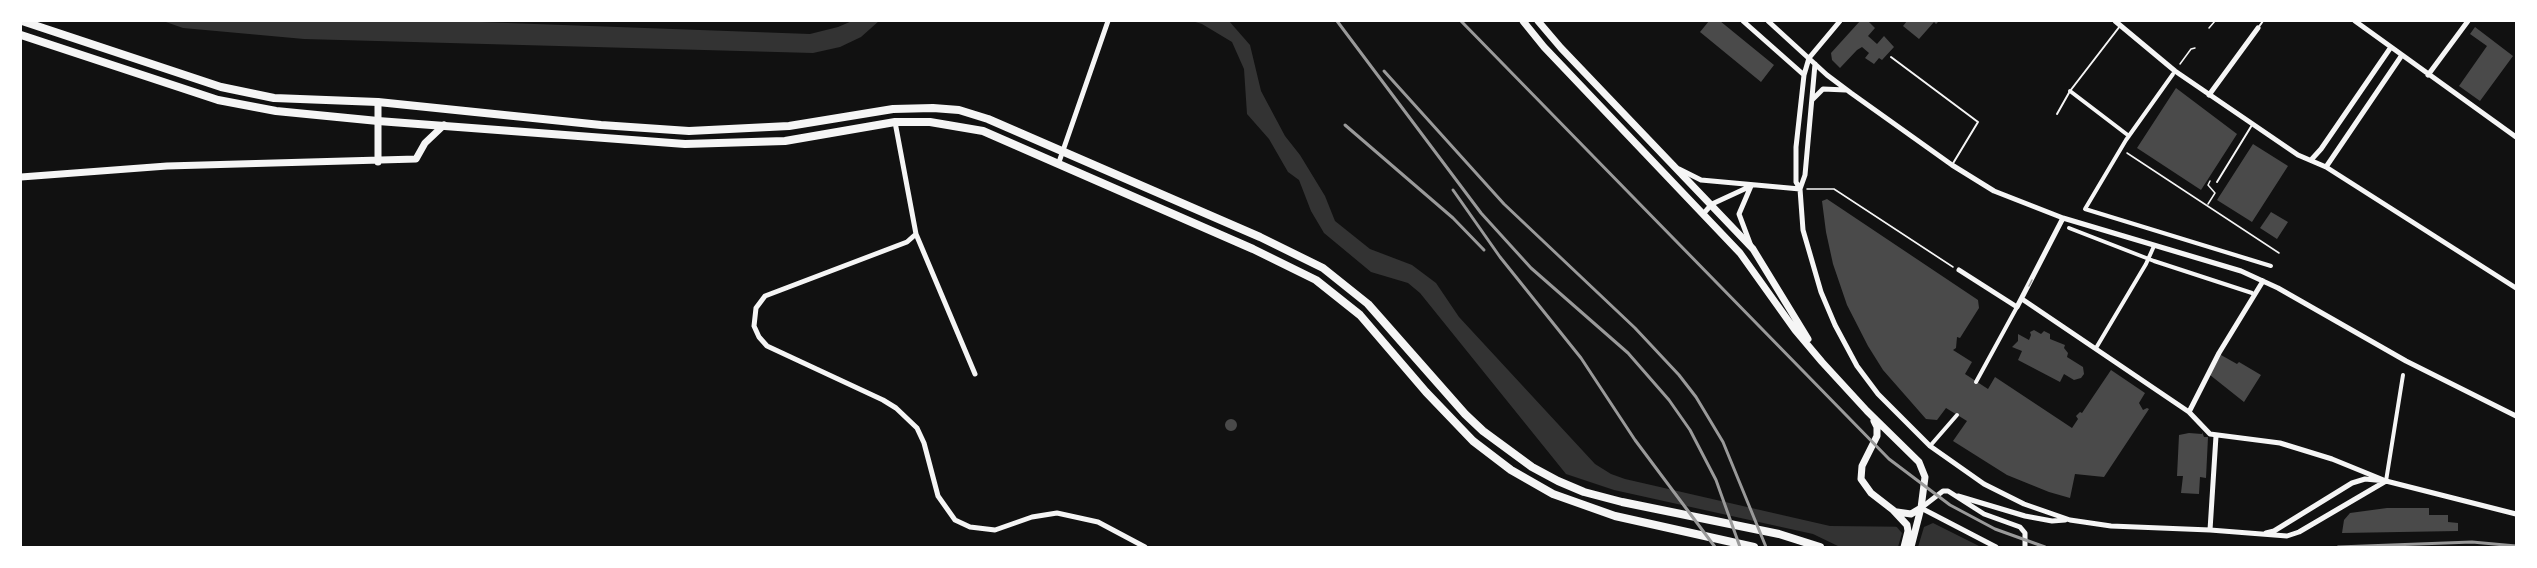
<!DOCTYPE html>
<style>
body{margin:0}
#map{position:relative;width:2537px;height:568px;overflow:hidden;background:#111;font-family:"Asap Condensed",sans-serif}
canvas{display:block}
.frame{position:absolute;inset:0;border:22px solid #fff;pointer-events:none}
</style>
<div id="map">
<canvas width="2537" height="568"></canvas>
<div class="frame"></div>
</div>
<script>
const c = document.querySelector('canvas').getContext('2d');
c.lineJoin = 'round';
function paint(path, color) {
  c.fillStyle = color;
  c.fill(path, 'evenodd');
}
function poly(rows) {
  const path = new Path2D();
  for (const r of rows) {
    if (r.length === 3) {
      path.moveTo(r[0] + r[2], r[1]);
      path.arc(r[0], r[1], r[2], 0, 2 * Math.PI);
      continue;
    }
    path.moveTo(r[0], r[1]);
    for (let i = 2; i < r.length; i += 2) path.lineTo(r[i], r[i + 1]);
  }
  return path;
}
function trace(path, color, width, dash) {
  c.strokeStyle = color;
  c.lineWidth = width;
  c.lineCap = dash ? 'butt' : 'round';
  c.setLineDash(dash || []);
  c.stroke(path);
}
const water = poly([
 [163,21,453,21,810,34,838,27,852,21,879,21,861,37,840,47,813,53,304,39,183,28],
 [1192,21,1229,21,1250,45,1261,91,1285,136,1300,155,1325,196,1335,221,1370,249,1412,265,1436,283,1459,317,1595,464,1611,474,1625,479,1830,526,1924,527,1933,523,1981,547,1840,547,1813,534,1614,490,1566,474,1420,293,1408,283,1371,272,1324,233,1311,211,1299,180,1288,172,1269,139,1247,114,1244,69,1232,42,1202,24]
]);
const pier = poly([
 [1895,525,1924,527,1918,547,1898,547,1902,533]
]);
const building = poly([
 [1709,21,1720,21,1774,65,1761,82,1700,32],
 [1860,21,1868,21,1875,28,1868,36,1877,44,1884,36,1894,47,1882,60,1879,58,1874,64,1865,58,1869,53,1862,47,1857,50,1840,68,1832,60,1831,53],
 [1907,21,1939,21,1936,24,1934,22,1919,39,1903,26],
 [2475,27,2513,56,2480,101,2459,86,2487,46,2470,34],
 [2176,88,2237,134,2201,190,2137,148],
 [2253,144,2288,166,2252,222,2217,200],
 [1827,199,1978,300,1979,308,1960,338,1957,337,1956,348,1953,350,1972,362,1965,374,1988,389,1995,377,2072,428,2078,419,2076,416,2080,412,2082,413,2111,370,2145,393,2139,403,2143,410,2147,408,2149,409,2104,477,2075,474,2070,498,2049,492,2007,475,1953,441,1967,421,1946,408,1937,420,1926,419,1883,370,1868,346,1847,305,1833,264,1826,232,1822,201],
 [2271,212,2288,222,2277,239,2260,228],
 [2034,330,2041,334,2044,331,2050,334,2050,339,2065,345,2064,348,2068,353,2067,357,2083,367,2084,374,2081,378,2074,380,2064,374,2060,382,2018,360,2022,351,2012,347,2018,341,2018,334,2029,340,2031,335,2030,332],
 [2221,355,2237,364,2239,362,2261,375,2244,402,2210,375],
 [1231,425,6],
 [2202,432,2204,437,2208,437,2206,478,2200,477,2199,494,2181,493,2183,476,2177,476,2179,435,2189,433,2202,434],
 [2387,508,2429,508,2429,515,2448,515,2448,522,2458,523,2458,531,2342,533,2344,520,2350,513]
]);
const path = poly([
 [2209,28,2215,21],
 [2180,64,2191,49,2195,48],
 [2127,153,2279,253],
 [1807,189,1834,189,1953,267],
 [2208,204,2215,193,2208,185,2210,181]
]);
const service = poly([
 [2258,28,2263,21],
 [1891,57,1978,122,1952,165],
 [2057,114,2070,91,2120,26],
 [2217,182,2252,125]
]);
const pedestrian = poly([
 [2173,74,2126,140,2085,209,2271,266],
 [2070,91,2129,136],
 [2069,228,2154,261,2252,293],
 [2096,348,2146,264,2154,246],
 [1976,382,2017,307],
 [1930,446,1957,415],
 [2386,481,2403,375]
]);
const minor = poly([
 [1743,21,1804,75],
 [1768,21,1827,75,1851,93,1952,165,1994,191,2063,218,2241,271,2278,288,2406,361,2516,416],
 [1840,21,1809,58,1804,75,1796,147,1796,182,1800,189,1803,230,1821,292,1835,325,1857,366,1878,394,1930,446,1984,484,2024,504,2070,520,2111,526,2210,530,2287,536,2299,532,2386,481],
 [2115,21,2175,71,2298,155,2326,167,2516,288],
 [2355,21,2516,137],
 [2428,75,2468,21],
 [2209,95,2258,28],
 [1812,100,1823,89,1846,90],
 [895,122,916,234,907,242,765,296,756,308,754,326,759,337,767,346,883,400,896,408,917,428,924,443,938,496,955,520,970,527,995,530,1032,517,1057,513,1098,522,1145,547],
 [2311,160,2321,149,2391,47],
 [1059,162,1108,21],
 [2326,167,2402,55],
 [1679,169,1701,180,1800,189],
 [1751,186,1739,214,1751,246],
 [1800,189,1805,175,1815,64],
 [1704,213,1712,204,1751,186],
 [916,234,975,374],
 [1959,270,2017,307,2063,218],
 [2022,299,2189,412,2210,434,2280,443,2332,459,2386,481],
 [2189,412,2219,353,2263,281],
 [1958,496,2025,516,2052,521,2065,520],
 [2210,530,2216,436],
 [2266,533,2274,531,2352,483,2365,479,2386,481,2516,514],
 [1996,547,1921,508,1943,491,1948,491,1984,514,2020,527,2025,533,2025,547]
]);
const tertiary = poly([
 [1523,21,1544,47,1740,253,1795,330,1822,362,1867,411,1919,462,1925,477,1921,508,1911,547],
 [1538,21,1561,48,1753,249,1808,339],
 [378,162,378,102],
 [21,177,167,166,416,159,425,143,444,125],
 [1874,421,1877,427,1877,436,1862,466,1861,479,1871,493,1893,510,1907,525,1908,531,1904,547],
 [1897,512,1911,514,1921,508]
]);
const secondary = poly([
 [22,21,221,87,274,98,378,102,601,125,689,131,789,126,893,109,933,108,959,110,988,119,1260,237,1323,268,1368,304,1465,414,1483,431,1532,467,1558,481,1584,492,1622,502,1779,534,1820,547],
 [21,35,218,100,276,111,378,121,685,144,785,141,895,122,930,122,983,131,1253,249,1316,280,1360,315,1426,392,1473,441,1511,470,1553,494,1615,516,1754,547]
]);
const tram = poly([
 [2029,286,2032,280]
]);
const rail = poly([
 [1337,21,1481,213,1531,268,1628,353,1669,400,1690,430,1716,480,1740,547],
 [1461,21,1889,459,1950,505,1995,529,2045,547],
 [1384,71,1504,204,1635,328,1679,375,1696,397,1723,442,1766,547],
 [1345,125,1453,218,1484,250],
 [1453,190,1500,257,1581,358,1635,440,1715,547],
 [2338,547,2472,542,2516,546]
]);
paint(water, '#333');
paint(pier, '#111');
paint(building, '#4a4a4a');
trace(path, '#f5f5f5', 1.5);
trace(service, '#f5f5f5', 2);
trace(pedestrian, '#f5f5f5', 4);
trace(minor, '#f5f5f5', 5);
trace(tertiary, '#f5f5f5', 7);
trace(secondary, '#f5f5f5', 8);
trace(tram, '#9a9a9a', 1.5);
trace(rail, '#9a9a9a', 3);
</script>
